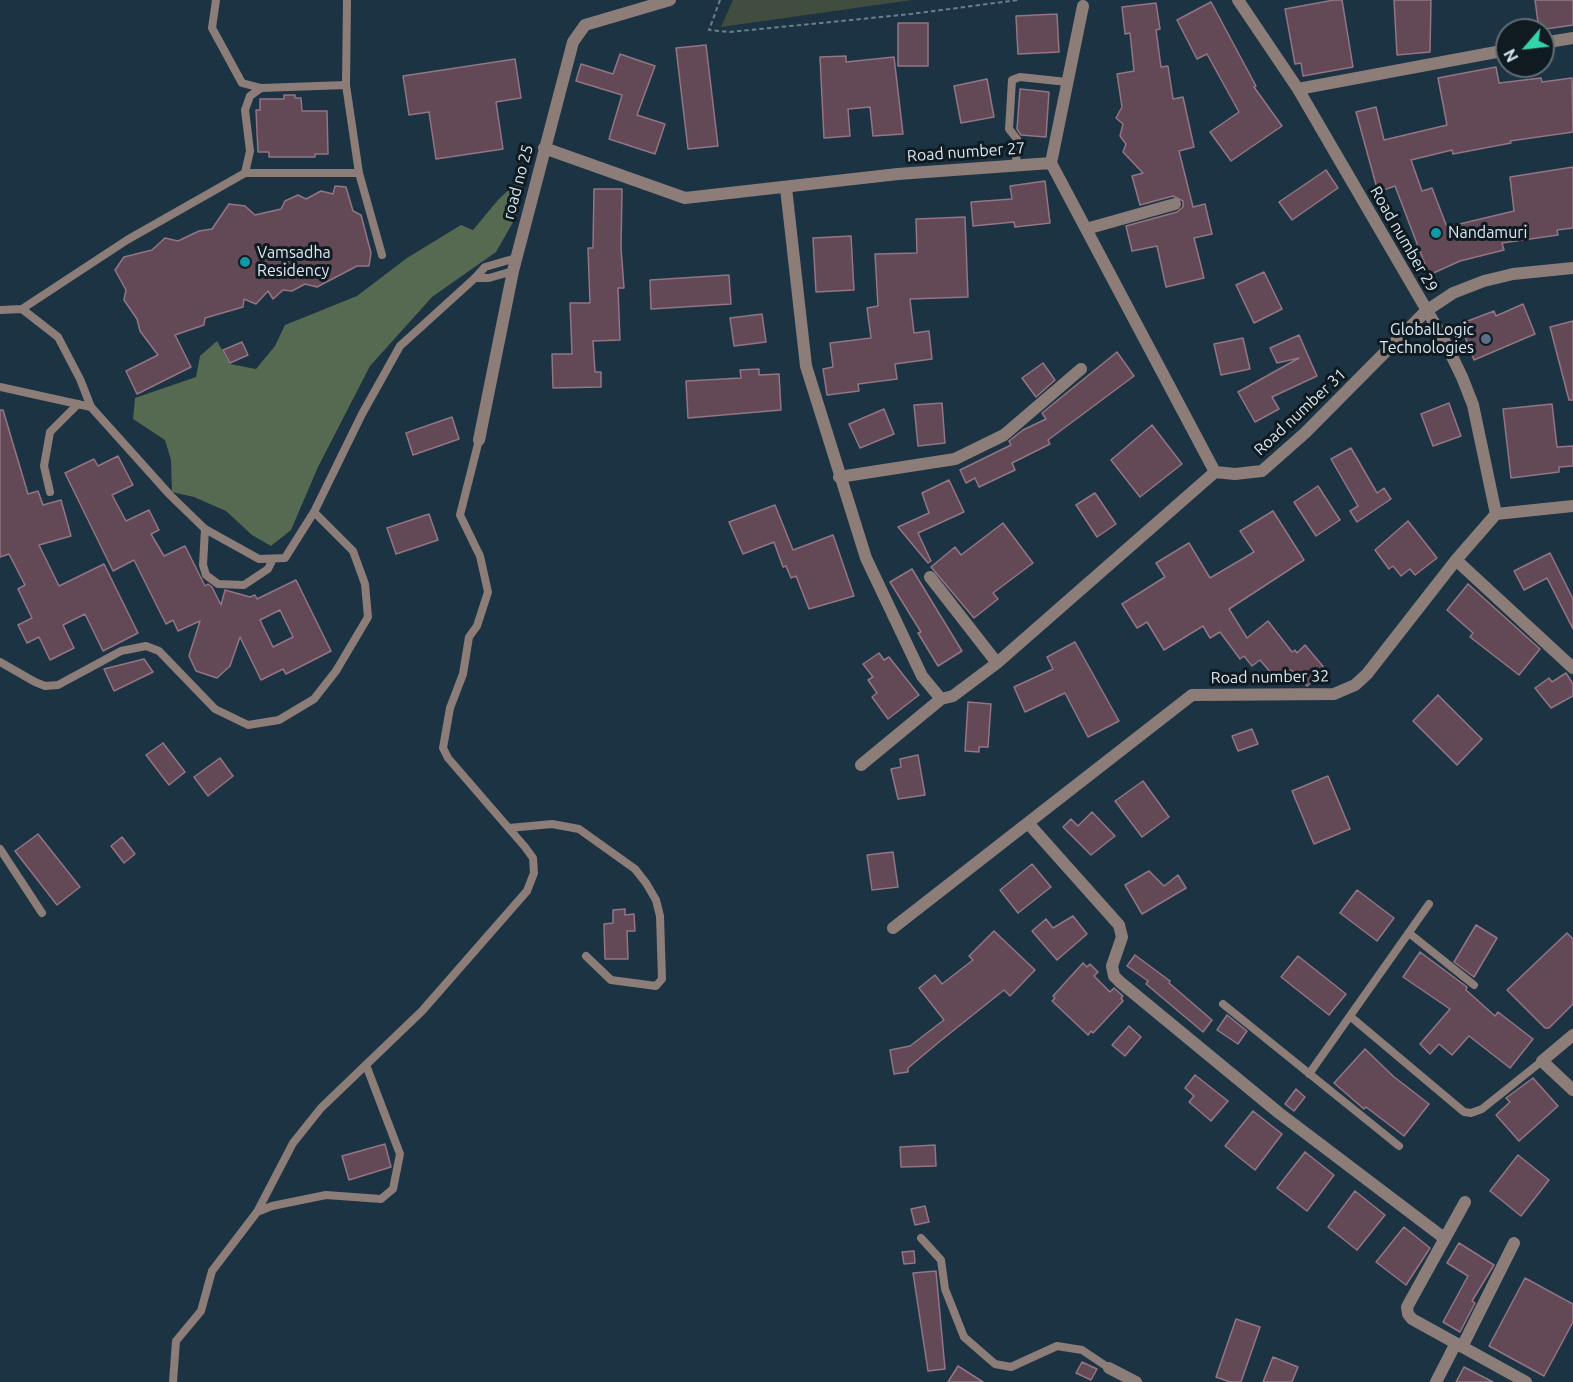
<!DOCTYPE html>
<style>
body{margin:0}
#map{position:relative;width:1573px;height:1382px;overflow:hidden;background:#1c3344;font-family:Ubuntu,sans-serif}
canvas{display:block}
.north{position:absolute;left:1495px;top:18px;width:60px;height:60px;box-sizing:border-box;background:#0f1a21;border:2px solid #616c75;border-radius:50%;rotate:242deg;font-size:16px;font-weight:700;line-height:24px;text-align:center;color:#dbe8f3}
.north::after{content:'';display:block;margin:auto;width:21px;height:27px;background:#33d4a8;clip-path:polygon(50% 0,100% 100%,50% 72%,0 100%)}
</style>
<div id="map">
<canvas width="1573" height="1382"></canvas>
<div class="north">N</div>
</div>
<script>
const c = document.querySelector('canvas').getContext('2d');
c.lineJoin = 'round';
function paint(path, color) {
  c.fillStyle = color;
  c.fill(path, 'evenodd');
}
function poly(rows) {
  const path = new Path2D();
  for (const r of rows) {
    path.moveTo(r[0], r[1]);
    for (let i = 2; i < r.length; i += 2) path.lineTo(r[i], r[i + 1]);
  }
  return path;
}
function trace(path, color, width, dash) {
  c.strokeStyle = color;
  c.lineWidth = width;
  c.lineCap = dash ? 'butt' : 'round';
  c.setLineDash(dash || []);
  c.stroke(path);
}
function write(font, color, halo, rows, align = 'center') {
  c.font = font + ' Ubuntu,sans-serif';
  c.lineWidth = 6;
  c.setLineDash([]);
  c.textBaseline = 'middle';
  c.strokeStyle = halo;
  c.fillStyle = color;
  for (const [text, x, y, turn = 0] of rows) {
    c.save();
    c.translate(x, y);
    c.rotate((+turn || 0) * Math.PI / 180);
    c.textAlign = isNaN(turn) ? turn : align;
    if (halo) c.strokeText(text, 0, 0);
    c.fillText(text, 0, 0);
    c.restore();
  }
}
const green = poly([
 [733,0,912,0,721,27]
]);
const forest = poly([
 [524,175,516,217,496,252,432,297,370,366,318,467,291,530,271,546,252,535,226,511,194,497,172,492,171,460,165,440,133,419,135,398,196,377,200,356,217,341,230,364,256,369,275,346,285,325,357,296,407,258,461,225,473,230,498,200]
]);
const building = poly([
 [1334,0,1342,0,1353,67,1303,76,1301,63,1295,64,1285,9,1334,0],
 [1394,0,1431,0,1430,52,1397,55,1394,0],
 [1535,0,1573,0,1573,25,1539,30,1535,0],
 [1211,2,1256,86,1254,87,1282,126,1231,161,1210,132,1239,112,1207,54,1197,59,1177,20,1211,2],
 [1156,3,1160,29,1156,30,1161,67,1168,66,1173,99,1183,97,1194,147,1179,151,1193,207,1205,204,1212,234,1194,238,1204,278,1166,287,1157,246,1132,251,1126,226,1177,212,1183,207,1183,201,1173,196,1140,205,1132,176,1143,173,1123,152,1126,144,1120,136,1123,124,1116,118,1122,107,1117,74,1134,71,1130,33,1125,34,1122,7,1156,3],
 [1057,14,1059,52,1018,54,1016,16,1057,14],
 [898,23,928,23,928,66,898,66,898,23],
 [706,45,718,146,688,149,676,48,706,45],
 [620,54,655,66,637,115,665,124,655,154,609,139,622,95,576,81,581,64,613,74,620,54],
 [846,56,846,62,894,57,903,134,873,136,870,107,848,109,850,136,824,138,820,57,846,56],
 [515,59,521,98,496,102,503,149,436,159,429,112,409,115,403,76,515,59],
 [1496,67,1499,83,1541,78,1542,82,1572,78,1573,132,1510,141,1511,143,1453,154,1452,150,1411,160,1422,191,1432,188,1447,227,1514,211,1510,177,1573,167,1573,228,1557,230,1558,235,1502,243,1504,250,1460,261,1429,275,1395,186,1378,192,1356,112,1376,107,1384,140,1447,125,1438,78,1496,67],
 [987,79,994,117,961,123,954,86,987,79],
 [1020,89,1049,92,1046,137,1021,135,1017,129,1020,89],
 [284,95,295,95,295,98,301,98,302,111,327,111,328,154,315,154,315,157,269,157,269,152,258,152,256,110,260,110,260,99,284,99,284,95],
 [1326,170,1338,188,1292,220,1279,202,1326,170],
 [1045,181,1050,223,1015,227,1014,222,973,226,971,202,1012,199,1010,186,1045,181],
 [335,186,346,187,353,211,361,215,371,253,369,266,357,266,317,287,305,284,292,291,283,290,273,299,268,291,256,304,244,299,243,307,205,318,204,325,175,335,191,367,137,394,126,371,158,355,140,331,137,319,124,300,126,290,115,270,124,257,152,250,165,238,178,241,199,231,212,229,229,204,245,206,255,215,281,209,285,201,298,195,306,199,321,191,333,194,335,186],
 [594,189,622,189,621,248,624,288,618,288,620,340,593,341,595,372,601,372,601,387,553,388,552,354,572,354,570,303,590,303,588,248,593,248,594,189],
 [965,217,968,297,910,299,914,333,929,331,932,359,895,364,897,379,858,384,859,391,827,395,823,369,833,367,830,343,871,338,867,308,878,306,875,254,917,253,916,219,965,217],
 [851,236,854,290,816,292,813,238,851,236],
 [1264,272,1282,309,1254,323,1236,285,1264,272],
 [729,275,731,304,651,309,650,280,729,275],
 [1523,304,1535,334,1474,360,1460,324,1494,311,1496,316,1523,304],
 [762,314,766,342,734,346,730,318,762,314],
 [1573,321,1573,400,1569,400,1550,327,1573,321],
 [1299,335,1317,376,1272,397,1279,409,1255,422,1238,392,1299,358,1277,363,1270,348,1299,335],
 [1243,338,1250,369,1221,375,1214,344,1243,338],
 [242,342,248,355,230,363,223,350,242,342],
 [1117,352,1134,376,1048,440,1050,444,1012,463,1015,470,979,487,975,478,966,483,960,470,1011,445,1009,441,1023,430,1046,419,1042,413,1117,352],
 [1043,363,1055,380,1036,397,1022,378,1043,363],
 [759,369,759,375,779,374,781,410,688,418,686,381,741,378,740,370,759,369],
 [942,403,945,443,918,446,914,405,942,403],
 [1449,403,1461,436,1433,446,1421,414,1449,403],
 [1552,404,1557,447,1573,446,1573,466,1559,467,1559,472,1511,478,1503,409,1552,404],
 [884,409,894,434,860,448,849,424,884,409],
 [0,410,3,410,28,494,38,491,43,505,61,500,71,536,39,545,59,586,104,564,138,633,103,651,85,614,63,625,74,648,50,660,39,637,27,643,18,625,32,618,18,589,25,585,9,554,0,557,0,410],
 [452,417,459,439,413,455,406,433,452,417],
 [1152,425,1182,464,1140,497,1111,460,1152,425],
 [1351,448,1377,493,1384,488,1391,499,1357,522,1350,511,1358,506,1331,459,1351,448],
 [118,456,133,485,112,495,126,521,149,510,159,530,151,534,164,556,185,546,205,586,208,584,212,587,221,605,225,590,250,597,255,595,257,599,296,580,331,651,286,674,283,669,261,680,240,637,230,666,217,678,196,671,189,656,200,621,178,631,173,620,166,624,134,560,113,571,65,473,94,459,98,466,118,456],
 [280,610,293,637,273,647,260,620,280,610],
 [949,480,964,512,918,533,931,561,928,563,898,527,929,513,922,493,949,480],
 [1318,486,1340,520,1316,536,1294,502,1318,486],
 [1095,493,1116,524,1097,537,1076,505,1095,493],
 [775,505,793,550,833,535,854,596,809,609,796,576,791,578,786,566,783,567,774,542,743,554,729,522,775,505],
 [1273,511,1304,560,1229,609,1247,638,1268,621,1292,652,1295,650,1297,653,1305,645,1326,670,1307,686,1291,670,1278,681,1260,660,1252,666,1244,656,1240,659,1220,632,1210,638,1203,626,1164,650,1147,622,1137,628,1122,604,1165,577,1156,563,1189,543,1210,578,1254,552,1240,531,1273,511],
 [429,514,438,540,396,554,387,528,429,514],
 [1408,521,1437,558,1415,575,1410,569,1401,576,1393,566,1389,569,1375,550,1408,521],
 [1003,523,1033,563,993,593,998,599,974,618,931,567,955,547,961,555,1003,523],
 [1550,553,1573,599,1573,629,1547,578,1524,590,1514,571,1550,553],
 [912,569,962,651,938,666,918,633,921,632,890,582,912,569],
 [1468,584,1540,649,1519,675,1470,637,1473,633,1447,610,1468,584],
 [1075,642,1119,721,1088,737,1065,693,1025,712,1014,687,1053,669,1047,657,1075,642],
 [879,653,884,660,889,657,919,695,888,719,872,697,877,693,868,680,873,677,863,664,879,653],
 [144,659,153,672,114,691,104,669,144,659],
 [1566,673,1573,684,1573,696,1551,708,1535,688,1549,678,1552,682,1566,673],
 [1438,695,1482,739,1457,765,1413,721,1438,695],
 [968,702,991,704,988,747,979,747,979,752,965,751,968,702],
 [1252,729,1258,744,1238,751,1232,736,1252,729],
 [163,743,185,772,169,785,146,755,163,743],
 [918,755,925,795,898,799,891,769,901,767,900,759,918,755],
 [220,758,233,776,208,796,194,777,220,758],
 [1328,776,1350,829,1314,844,1292,791,1328,776],
 [1143,781,1169,817,1142,837,1115,801,1143,781],
 [1092,812,1115,836,1091,855,1063,827,1071,819,1078,826,1092,812],
 [38,834,80,887,57,905,15,851,38,834],
 [122,837,135,854,124,863,111,846,122,837],
 [893,852,898,887,872,890,867,855,893,852],
 [1032,864,1051,887,1018,913,1000,890,1032,864],
 [1149,871,1164,886,1178,875,1186,888,1142,914,1125,885,1149,871],
 [1357,890,1394,918,1377,941,1340,913,1357,890],
 [625,909,625,915,634,914,635,931,627,931,628,959,605,959,604,924,613,923,613,910,625,909],
 [1073,916,1087,934,1057,960,1032,931,1046,919,1053,928,1073,916],
 [1476,925,1497,938,1474,977,1454,962,1476,925],
 [994,931,1035,970,1010,996,1004,990,939,1042,908,1068,908,1072,894,1074,890,1050,910,1046,944,1020,919,988,935,975,942,984,973,960,969,956,994,931],
 [1567,933,1573,939,1573,1004,1549,1028,1545,1028,1507,990,1567,933],
 [1420,952,1467,987,1466,990,1495,1016,1498,1012,1533,1039,1510,1068,1469,1036,1452,1055,1439,1044,1430,1054,1420,1044,1450,1009,1403,977,1420,952],
 [1135,955,1170,981,1169,983,1212,1020,1203,1032,1146,984,1148,981,1127,966,1135,955],
 [1298,956,1346,994,1329,1015,1281,977,1298,956],
 [1083,963,1087,967,1090,964,1098,972,1094,976,1110,992,1114,988,1123,996,1121,998,1123,1001,1093,1033,1091,1031,1088,1035,1052,1001,1055,998,1053,996,1083,963],
 [1227,1015,1247,1031,1238,1044,1217,1030,1227,1015],
 [1129,1026,1141,1037,1125,1056,1112,1045,1129,1026],
 [1365,1049,1393,1076,1429,1104,1404,1136,1366,1107,1364,1109,1334,1083,1365,1049],
 [1195,1075,1228,1101,1211,1121,1189,1102,1194,1096,1185,1088,1195,1075],
 [1533,1078,1558,1106,1519,1141,1496,1115,1510,1102,1506,1098,1533,1078],
 [1296,1089,1305,1097,1294,1111,1285,1104,1296,1089],
 [1253,1111,1282,1134,1255,1170,1225,1146,1253,1111],
 [385,1144,391,1167,349,1180,342,1156,385,1144],
 [935,1145,936,1166,901,1167,900,1147,935,1145],
 [1305,1152,1334,1175,1307,1211,1277,1188,1305,1152],
 [1518,1155,1549,1180,1521,1216,1490,1191,1518,1155],
 [1355,1191,1385,1215,1357,1250,1328,1227,1355,1191],
 [925,1206,929,1222,915,1225,911,1209,925,1206],
 [1404,1227,1430,1248,1406,1285,1376,1262,1404,1227],
 [1459,1243,1494,1265,1472,1301,1475,1303,1460,1332,1443,1322,1468,1276,1447,1263,1459,1243],
 [914,1251,915,1263,904,1264,902,1252,914,1251],
 [936,1271,945,1369,928,1371,913,1273,936,1271],
 [1525,1278,1573,1304,1573,1322,1544,1376,1489,1346,1525,1278],
 [1236,1319,1260,1327,1241,1382,1230,1382,1216,1377,1236,1319],
 [1273,1357,1298,1367,1292,1382,1263,1382,1273,1357],
 [1082,1362,1097,1369,1091,1380,1076,1373,1082,1362],
 [958,1366,983,1382,948,1382,958,1366],
 [1464,1367,1493,1382,1456,1382,1464,1367]
]);
const path = poly([
 [720,0,709,30,730,32,911,14,1018,0]
]);
const service = poly([
 [216,0,212,28,242,83,261,88],
 [347,0,346,85,359,173,382,255],
 [1016,165,1017,139,1009,129,1012,80,1020,77,1067,82],
 [245,173,250,151,245,110,250,96,261,88,346,85],
 [513,271,489,278,475,278,485,267,516,258],
 [22,309,127,240,245,173,359,173],
 [0,310,22,309,58,337,80,379,91,407],
 [0,387,91,407,170,495,205,529,259,559,285,558,314,512,362,414,400,346,475,278],
 [50,492,44,466,50,432,78,404],
 [205,529,203,565,206,575,218,584,244,585,268,569,272,561],
 [0,662,35,682,45,686,58,685,121,651,146,646,159,651,215,709,248,725,279,720,314,699,336,671,368,617,365,584,353,551,314,512],
 [509,828,552,824,579,829,635,869,646,883,656,900,660,916,662,979,656,986,611,980,586,956],
 [0,849,42,913],
 [1409,933,1474,985],
 [1223,1004,1399,1146],
 [1351,1017,1464,1112,1471,1113,1482,1109,1542,1061],
 [1309,1074,1429,904],
 [257,1212,272,1206,326,1195,381,1199,393,1189,400,1154,366,1065],
 [921,1238,941,1260,945,1289,964,1337,995,1364,1011,1367,1057,1346,1082,1350,1109,1368],
 [173,1382,176,1341,201,1311,212,1271,257,1212,293,1143,321,1108,422,1011,527,891,534,873,533,858,525,847,448,758,443,748,450,708,463,674,469,637,477,626,488,592,480,556,460,515,479,440]
]);
const minor = poly([
 [1238,0,1298,89,1443,338,1462,377,1473,405,1496,514],
 [1543,43,1573,38],
 [1298,89,1507,50],
 [544,148,685,198,898,174,1051,163,1215,472],
 [1051,163,1083,6],
 [786,188,806,366,866,558,922,676,941,699,953,696,997,663,1215,472,1235,474,1262,471,1305,433,1426,311,1453,293,1484,281,1513,274,1573,268],
 [1086,229,1175,204],
 [479,440,513,271,573,42,585,25,670,0],
 [839,477,955,459,1004,435,1081,369],
 [1456,560,1573,668],
 [930,577,997,663],
 [861,765,941,699],
 [1028,823,1119,925,1122,937,1112,966,1114,976,1120,982,1279,1113,1444,1238],
 [893,928,1192,695,1334,694,1355,685,1367,674,1456,560,1496,514,1573,506],
 [1573,1035,1542,1061,1573,1090],
 [1465,1202,1407,1307,1408,1314,1412,1319,1526,1382],
 [1462,1347,1514,1243],
 [1109,1368,1136,1382],
 [1436,1382,1456,1343]
]);
const markers = [
 [1436,233,6,"#0f9aa8"],
 [245,262,6,"#0f9aa8"],
 [1486,339,6,"#5c6f8a"]
];
const streetNames = [
 ["Road number 27",966,152,-4],
 ["road no 25",518,182,-75],
 ["Road number 29",1404,239,60],
 ["Road number 31",1300,412,-43],
 ["Road number 32",1270,677,-1]
];
const poiNames = [
 ["Nandamuri",1448,233],
 ["Vamsadha",257,253],
 ["Residency",257,271],
 ["GlobalLogic",1474,330,"right"],
 ["Technologies",1474,348,"right"]
];
paint(green, '#414d3e');
paint(forest, '#566a51');
paint(building, '#634855');
trace(building, '#937583', 1.5);
trace(path, '#6b7e8d', 2, [4.5, 3]);
trace(service, '#8d7d78', 8);
trace(minor, '#8d7d78', 12);
for (const [x, y, r, color] of markers) {
  const dot = new Path2D();
  dot.arc(x, y, r, 0, 2 * Math.PI);
  c.fillStyle = color;
  c.fill(dot);
  trace(dot, '#0f1a21', 2);
}
write('16px', '#dbe8f3', '#0f1a21', streetNames);
write('16px', '#dbe8f3', '#0f1a21', poiNames, 'left');
</script>
